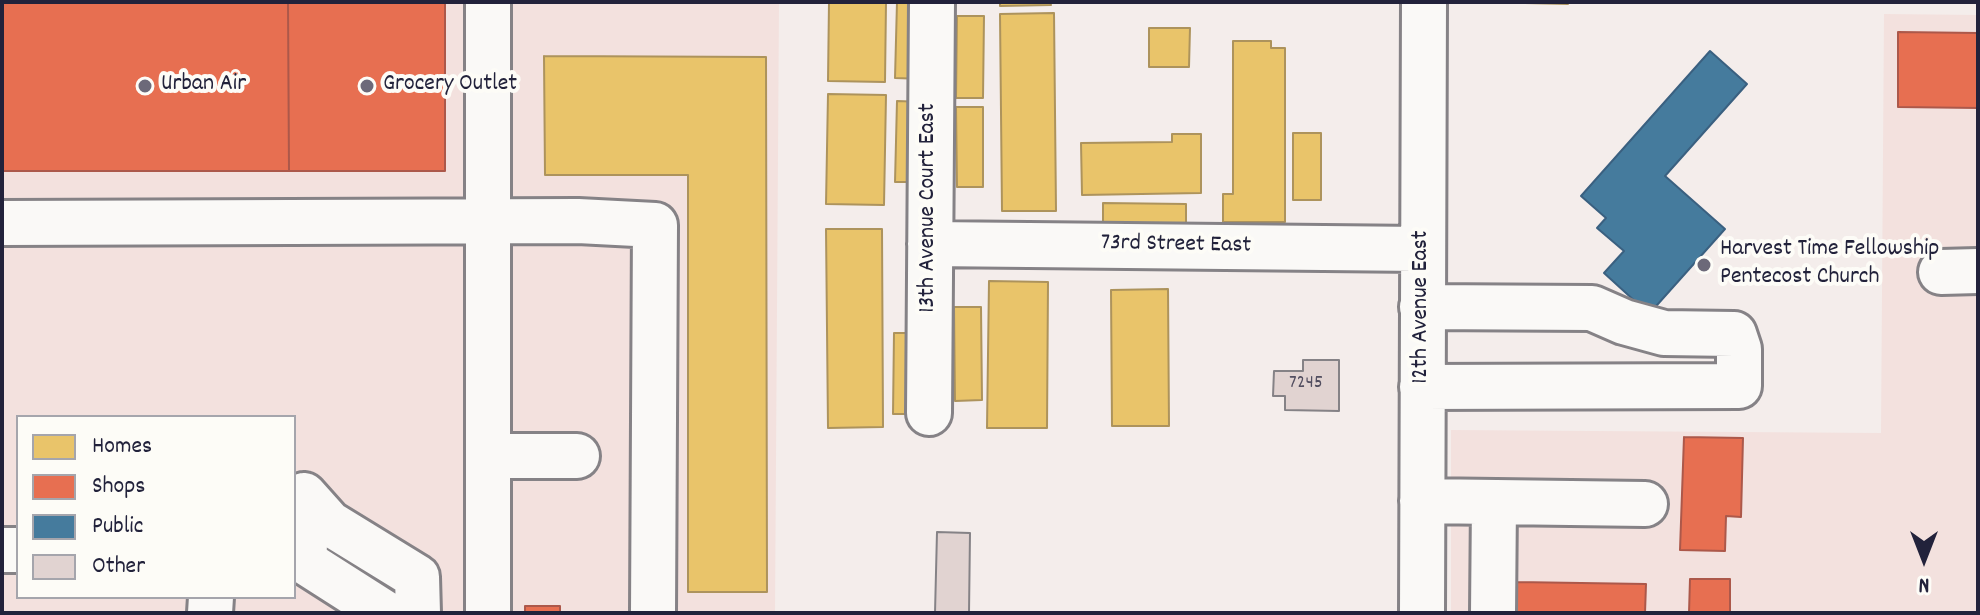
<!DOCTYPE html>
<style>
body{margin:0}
#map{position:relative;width:1980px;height:615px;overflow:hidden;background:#f4edeb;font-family:Dekko,sans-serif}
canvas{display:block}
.frame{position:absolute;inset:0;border:4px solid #22223b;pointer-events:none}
.legend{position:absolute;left:16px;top:415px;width:280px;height:184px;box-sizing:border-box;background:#fdfcf7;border:2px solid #a5a5ac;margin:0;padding:10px 14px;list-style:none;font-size:24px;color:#22223b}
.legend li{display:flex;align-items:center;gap:16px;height:40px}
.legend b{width:40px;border:2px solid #a5a5ac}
.north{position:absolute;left:1884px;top:519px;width:80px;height:80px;-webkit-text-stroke:6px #fdfcf7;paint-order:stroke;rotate:180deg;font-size:22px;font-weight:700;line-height:32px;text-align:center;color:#22223b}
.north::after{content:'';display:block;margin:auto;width:28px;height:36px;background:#22223b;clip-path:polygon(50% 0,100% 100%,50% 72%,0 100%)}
</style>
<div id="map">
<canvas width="1980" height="615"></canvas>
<div class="frame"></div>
<ul class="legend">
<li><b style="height:22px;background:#e9c46a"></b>Homes</li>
<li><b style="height:22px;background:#e76f51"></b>Shops</li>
<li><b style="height:22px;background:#457b9d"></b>Public</li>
<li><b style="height:22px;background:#e1d3d1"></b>Other</li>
</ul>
<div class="north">N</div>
</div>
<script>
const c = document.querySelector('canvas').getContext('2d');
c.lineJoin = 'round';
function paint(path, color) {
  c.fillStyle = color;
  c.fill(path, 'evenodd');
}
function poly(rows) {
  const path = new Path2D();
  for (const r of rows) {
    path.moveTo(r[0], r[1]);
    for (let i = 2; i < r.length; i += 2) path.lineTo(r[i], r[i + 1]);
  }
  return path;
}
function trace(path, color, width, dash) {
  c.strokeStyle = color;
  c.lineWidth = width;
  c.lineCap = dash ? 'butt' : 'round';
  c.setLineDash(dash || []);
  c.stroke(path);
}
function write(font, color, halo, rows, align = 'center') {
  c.font = font + ' Dekko,sans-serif';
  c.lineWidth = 8;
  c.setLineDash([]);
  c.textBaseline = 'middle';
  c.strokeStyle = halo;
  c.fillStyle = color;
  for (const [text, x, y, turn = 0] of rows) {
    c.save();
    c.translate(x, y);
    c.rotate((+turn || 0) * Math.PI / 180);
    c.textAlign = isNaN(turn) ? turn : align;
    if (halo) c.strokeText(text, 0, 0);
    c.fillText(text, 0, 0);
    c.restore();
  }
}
const built = poly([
 [2,2,779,2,775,613,2,613],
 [18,417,294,417,294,597,18,597],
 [1884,14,1978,15,1978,613,1451,613,1451,430,1881,433]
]);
const homes = poly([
 [829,2,886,2,885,82,828,81,829,2],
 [897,2,925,2,923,79,895,78,897,2],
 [1000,2,1050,2,1051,5,1000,6,1000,2],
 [1482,2,1568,2,1568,4,1482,2],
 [1054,13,1056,211,1002,211,1000,14,1054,13],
 [957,16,984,16,983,98,956,98,957,16],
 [1149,28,1190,28,1189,67,1149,67,1149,28],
 [1233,41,1271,41,1271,48,1285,48,1285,222,1223,222,1223,194,1233,194,1233,41],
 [544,56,766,57,767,592,688,592,688,175,545,175,544,56],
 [828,94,886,95,884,205,826,204,828,94],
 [897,101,924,102,922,182,895,182,897,101],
 [956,107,983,107,983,187,957,187,956,107],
 [1293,133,1321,133,1321,200,1293,200,1293,133],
 [1172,134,1201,134,1201,193,1082,195,1081,143,1172,142,1172,134],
 [1103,203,1186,204,1186,229,1103,228,1103,203],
 [826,229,882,229,883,427,828,428,826,229],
 [989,281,1048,282,1047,428,987,428,989,281],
 [1168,289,1169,426,1112,426,1111,290,1168,289],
 [954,307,981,307,982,400,955,401,954,307],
 [894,333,921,333,920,414,893,414,894,333]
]);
const shops = poly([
 [2,2,288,2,289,171,2,171,2,2],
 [288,2,445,2,445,171,289,171,288,2],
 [1898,32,1978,33,1978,108,1898,107,1898,32],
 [1684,437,1743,438,1741,517,1726,516,1725,551,1680,550,1684,437],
 [1690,579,1730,579,1730,613,1689,613,1690,579],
 [1516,582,1646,584,1645,613,1515,613,1516,582],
 [525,606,560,606,560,613,525,613,525,606]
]);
const public = poly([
 [1710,51,1747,84,1665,176,1725,229,1649,314,1604,273,1624,251,1597,228,1606,218,1581,196,1710,51]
]);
const building = poly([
 [1303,360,1339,360,1339,411,1285,410,1285,396,1273,396,1274,371,1303,371,1303,360],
 [937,532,970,533,969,613,935,613,937,532]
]);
const minor = poly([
 [488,2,488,613],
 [2,223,578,221,655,225,653,613],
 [930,244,1422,249],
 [1941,272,1978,271],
 [1422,307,1592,308,1624,322,1664,333,1734,334,1739,349,1739,386,1422,387],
 [929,413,932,2],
 [488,456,577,456],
 [304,495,329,523,417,577,418,613],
 [304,495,305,562,385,613],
 [1422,501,1645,504],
 [2,550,18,550],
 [210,613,211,597],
 [1422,613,1424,2],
 [1493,613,1494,502]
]);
const markers = [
 [145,86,8,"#6c6979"],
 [367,86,8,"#6c6979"],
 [1704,265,8,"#6c6979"]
];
const numberNames = [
 ["7245",1306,384]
];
const poiNames = [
 ["Urban Air",161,86],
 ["Grocery Outlet",383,86],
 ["Harvest Time Fellowship",1720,251],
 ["Pentecost Church",1720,279]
];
const streetNames = [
 ["13th Avenue Court East",930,208,-90],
 ["73rd Street East",1176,246,1],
 ["12th Avenue East",1423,307,-90]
];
paint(built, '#f3e1de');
paint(homes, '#e9c46a');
trace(homes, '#ad935c', 2);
paint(shops, '#e76f51');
trace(shops, '#ac584a', 2);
paint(public, '#457b9d');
trace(public, '#3a6080', 2);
paint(building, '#e1d3d1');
trace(building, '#858286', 2);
trace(minor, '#858286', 50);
trace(minor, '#faf9f7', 44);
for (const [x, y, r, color] of markers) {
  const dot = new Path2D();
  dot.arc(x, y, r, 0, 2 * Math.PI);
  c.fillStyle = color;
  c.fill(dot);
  trace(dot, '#fdfcf7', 3);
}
write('20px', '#524e60', null, numberNames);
write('24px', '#22223b', '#fdfcf7', poiNames, 'left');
write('24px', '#22223b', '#fdfcf7', streetNames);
</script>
